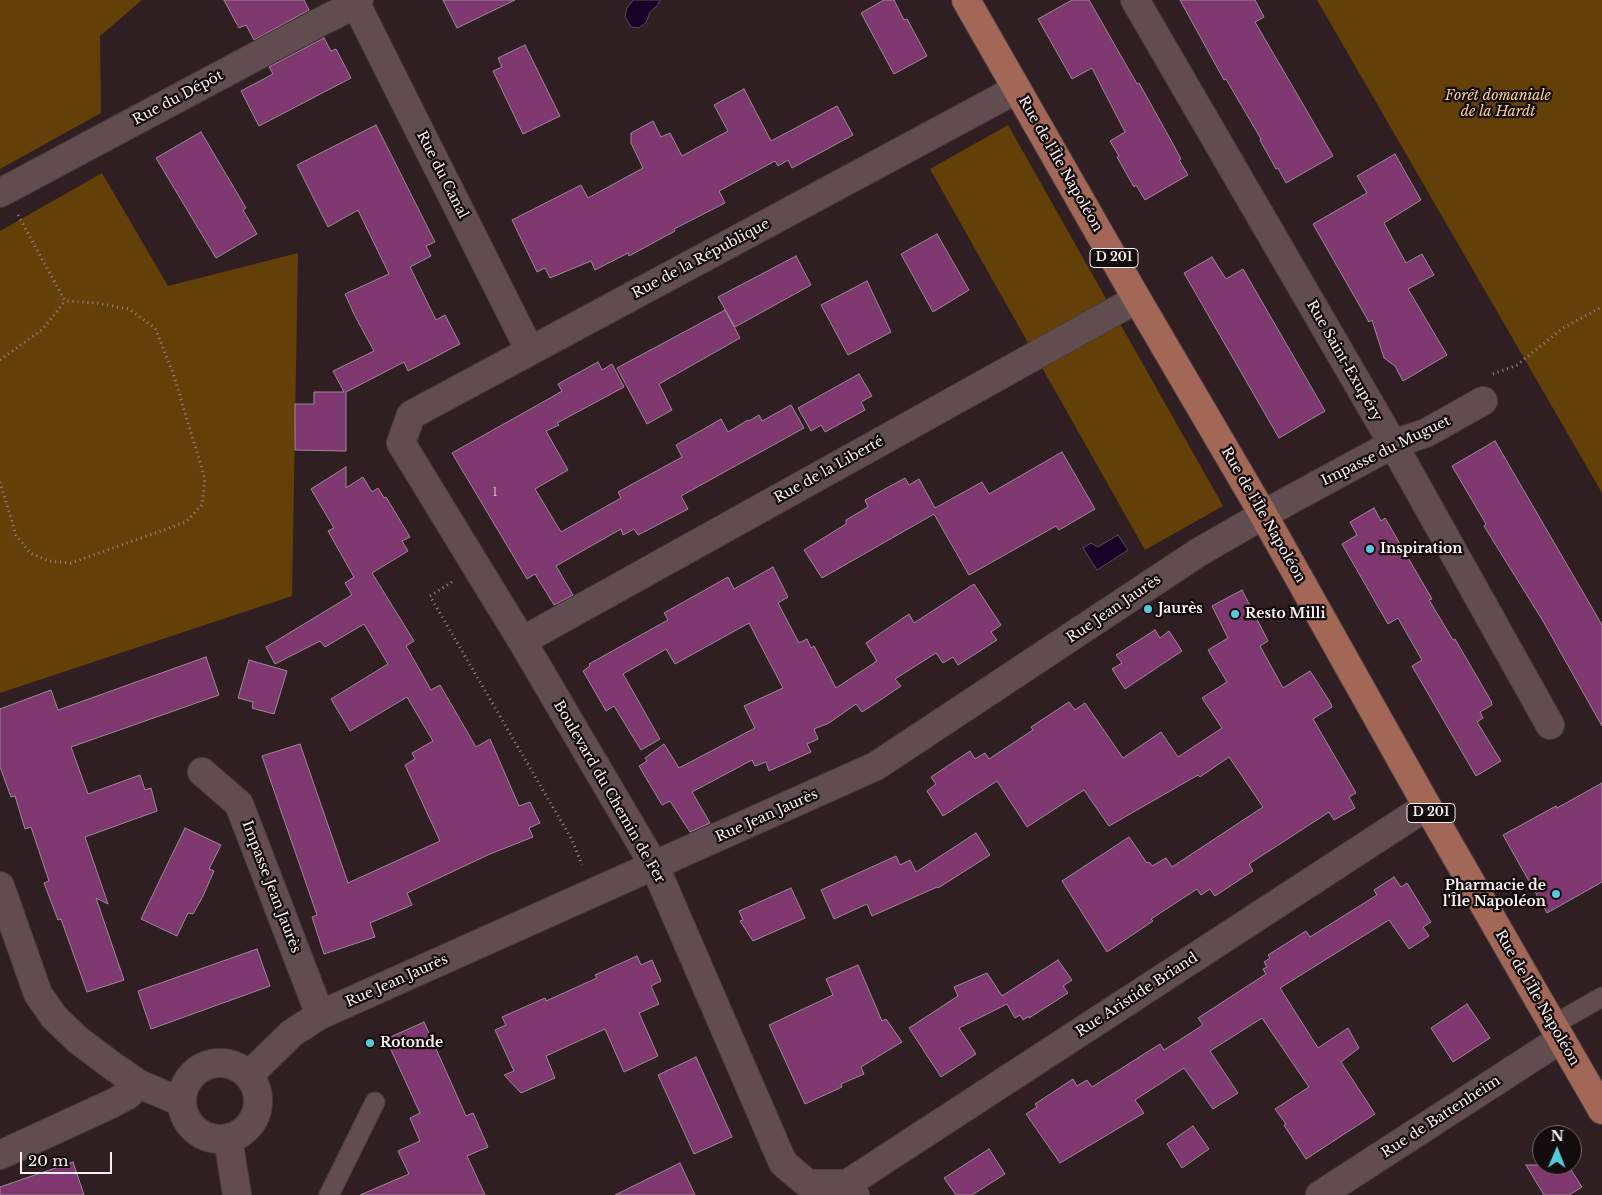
<!DOCTYPE html>
<meta charset="utf-8">
<style>
body{margin:0}
#map{position:relative;width:1602px;height:1195px;overflow:hidden;background:#301f22;font-family:"Libre Baskerville",serif}
canvas{display:block}
.north{position:absolute;left:1532px;top:1125px;width:50px;height:50px;box-sizing:border-box;background:#130b0c;border:1px solid #706668;border-radius:50%;rotate:1deg;font-size:14px;font-weight:700;line-height:20px;text-align:center;color:#fbeff1}
.north::after{content:'';display:block;margin:auto;width:18px;height:22px;background:#54cadd;clip-path:polygon(50% 0,100% 100%,50% 72%,0 100%)}
.scale{position:absolute;left:20px;top:1152px;width:92px;height:22px;box-sizing:border-box;border:2px solid #fbeff1;border-top:0;padding-left:6px;font-size:15px;line-height:18px;white-space:nowrap;color:#fbeff1;-webkit-text-stroke:4px #130b0c;paint-order:stroke}
</style>
<div id="map">
<canvas width="1602" height="1195"></canvas>
<div class="north">N</div>
<div class="scale">20 m</div>
</div>
<script>
const c = document.querySelector('canvas').getContext('2d');
c.lineJoin = 'round';
function paint(path, color) {
  c.fillStyle = color;
  c.fill(path, 'evenodd');
}
function poly(rows) {
  const path = new Path2D();
  for (const r of rows) {
    if (r.length === 3) {
      path.moveTo(r[0] + r[2], r[1]);
      path.arc(r[0], r[1], r[2], 0, 2 * Math.PI);
      continue;
    }
    path.moveTo(r[0], r[1]);
    for (let i = 2; i < r.length; i += 2) path.lineTo(r[i], r[i + 1]);
  }
  return path;
}
function trace(path, color, width, dash) {
  c.strokeStyle = color;
  c.lineWidth = width;
  c.lineCap = dash ? 'butt' : 'round';
  c.setLineDash(dash || []);
  c.stroke(path);
}
function write(font, color, halo, rows, align = 'center') {
  c.font = font + ' "Libre Baskerville",serif';
  c.lineWidth = 4.5;
  c.setLineDash([]);
  c.textBaseline = 'middle';
  c.strokeStyle = halo;
  c.fillStyle = color;
  for (const [text, x, y, turn = 0] of rows) {
    c.save();
    c.translate(x, y);
    c.rotate((+turn || 0) * Math.PI / 180);
    c.textAlign = isNaN(turn) ? turn : align;
    if (halo) c.strokeText(text, 0, 0);
    c.fillText(text, 0, 0);
    c.restore();
  }
}
const green = poly([
 [0,0,142,0,100,36,101,113,0,169],
 [1317,0,1602,0,1602,493],
 [1008,125,1223,506,1145,550,930,169],
 [102,173,168,286,298,253,292,596,0,693,0,231]
]);
const water = poly([
 [633,0,660,0,657,6,650,12,646,23,639,28,631,27,625,17,627,8,633,0],
 [1118,535,1128,550,1097,570,1083,548,1091,543,1098,547,1118,535]
]);
const building = poly([
 [224,0,304,0,309,10,254,40,246,25,239,28,224,0],
 [443,0,515,0,457,28,443,0],
 [884,0,894,0,904,20,907,19,927,56,894,74,861,13,884,0],
 [1072,0,1089,0,1137,84,1139,83,1173,144,1181,159,1179,160,1188,175,1145,200,1136,185,1134,187,1117,157,1119,156,1110,141,1125,132,1092,68,1072,79,1038,19,1072,0],
 [1180,0,1255,0,1264,17,1255,22,1333,156,1286,183,1278,168,1276,169,1260,140,1261,139,1226,79,1224,80,1180,0],
 [324,38,331,51,336,49,351,78,259,126,241,91,273,74,269,67,324,38],
 [525,45,560,116,523,134,493,71,502,67,498,58,525,45],
 [744,89,771,141,837,106,853,135,792,168,788,160,778,166,775,161,719,191,725,203,674,229,675,231,629,256,628,253,595,270,591,261,550,278,545,268,537,272,512,220,581,185,588,198,643,168,631,143,631,133,653,121,661,137,670,133,682,156,728,131,714,105,744,89],
 [376,125,435,242,426,246,431,256,410,267,436,320,445,315,460,344,408,371,404,362,346,392,346,451,295,450,295,404,314,404,314,392,344,392,333,371,374,351,355,316,345,294,389,274,358,210,328,227,297,165,376,125],
 [201,132,246,208,243,210,257,234,216,258,156,158,201,132],
 [1395,154,1421,200,1384,223,1406,263,1422,254,1434,275,1408,289,1447,355,1403,381,1395,366,1384,358,1372,320,1369,322,1313,224,1367,193,1357,176,1395,154],
 [937,234,969,290,933,312,901,254,937,234],
 [796,256,811,285,735,327,718,297,796,256],
 [1212,257,1226,279,1243,269,1325,411,1279,438,1184,273,1212,257],
 [867,281,891,332,848,355,821,305,867,281],
 [725,310,740,338,659,384,672,410,647,424,617,368,725,310],
 [598,362,602,370,612,364,624,387,557,423,559,425,546,431,568,470,535,489,561,532,621,498,618,492,682,457,676,445,721,419,728,432,748,420,749,421,759,415,762,421,791,405,804,428,681,496,688,509,638,535,634,529,623,535,621,529,556,566,573,595,554,605,535,574,527,579,452,453,552,397,562,391,558,384,598,362],
 [859,374,872,396,861,402,865,410,825,432,821,425,811,431,798,408,859,374],
 [1495,441,1602,625,1602,726,1543,621,1484,526,1486,524,1452,466,1495,441],
 [1062,452,1095,509,1059,530,1056,526,969,575,934,514,822,578,804,550,846,524,846,520,868,507,865,500,905,478,909,485,919,479,935,508,982,482,989,494,1062,452],
 [346,467,346,488,363,477,372,492,378,488,384,498,386,497,410,537,402,541,408,551,372,573,414,641,406,646,431,690,440,685,476,747,490,739,519,806,530,802,540,823,529,828,533,837,490,854,407,893,412,905,370,923,375,937,324,954,312,917,317,915,262,756,300,744,348,883,440,841,405,765,415,759,412,753,433,741,407,697,350,731,331,699,388,664,364,624,325,647,320,641,275,664,266,647,352,595,345,583,354,577,328,531,334,528,311,489,346,467],
 [1374,508,1381,521,1385,518,1432,599,1429,600,1453,640,1455,639,1491,701,1492,705,1480,712,1483,718,1477,722,1501,761,1476,776,1412,666,1422,660,1398,618,1388,624,1342,544,1357,535,1350,522,1374,508],
 [773,567,788,597,778,603,799,643,807,639,811,648,814,646,836,688,877,661,866,643,909,614,914,623,974,584,1001,625,991,632,997,640,958,665,953,657,943,663,936,653,895,679,901,686,873,705,862,712,856,704,829,723,814,729,818,739,807,744,811,752,769,771,766,762,755,766,752,760,692,792,710,823,690,832,670,801,662,805,639,766,647,761,645,758,664,744,679,768,755,728,744,706,783,688,749,623,675,664,666,649,623,674,660,739,641,750,614,706,606,711,583,671,590,666,589,664,668,620,664,613,728,577,734,589,773,567],
 [1242,590,1268,641,1260,646,1283,688,1310,671,1330,702,1332,707,1313,719,1356,793,1349,797,1355,808,1334,820,1329,812,1249,864,1253,871,1215,896,1210,889,1201,895,1197,889,1151,919,1153,921,1107,952,1062,881,1129,837,1147,863,1149,862,1152,866,1166,858,1172,867,1263,807,1229,757,1200,777,1198,775,1109,826,1084,790,1027,827,997,781,943,816,927,791,936,784,931,777,970,751,975,759,985,753,989,759,1033,730,1031,727,1069,702,1075,710,1085,703,1123,758,1161,732,1178,757,1222,728,1202,698,1227,682,1208,650,1228,638,1212,606,1242,590],
 [1155,630,1160,638,1169,631,1182,651,1125,689,1112,669,1122,663,1116,655,1155,630],
 [206,657,219,695,71,747,88,794,140,775,145,790,151,788,157,811,85,837,108,904,96,898,124,980,87,992,61,919,58,920,44,883,49,881,31,827,25,829,15,796,11,797,0,767,0,709,51,690,58,710,206,657],
 [249,660,287,671,274,714,252,708,253,702,238,698,249,660],
 [1602,783,1602,882,1547,913,1503,835,1556,806,1557,808,1602,783],
 [185,828,221,845,209,869,214,871,203,896,193,914,188,913,177,936,141,919,185,828],
 [976,833,990,855,938,888,937,887,872,916,867,904,834,919,821,890,896,856,900,865,910,860,916,872,976,833],
 [1394,877,1401,887,1407,883,1431,922,1423,927,1429,936,1409,949,1389,920,1280,988,1318,1048,1348,1028,1359,1048,1341,1062,1375,1114,1306,1159,1284,1125,1286,1124,1275,1109,1309,1087,1262,1018,1210,1051,1238,1093,1213,1109,1184,1068,1135,1100,1144,1113,1060,1163,1026,1114,1037,1107,1035,1104,1073,1079,1077,1086,1087,1080,1092,1087,1160,1044,1164,1050,1203,1025,1198,1018,1266,974,1263,969,1267,967,1264,962,1270,958,1268,955,1306,931,1310,937,1377,895,1374,890,1394,877],
 [791,888,805,918,753,941,740,921,743,920,739,911,791,888],
 [257,949,270,986,151,1029,138,991,257,949],
 [637,956,641,965,652,960,661,981,651,986,659,1004,639,1013,658,1056,624,1072,605,1029,546,1056,555,1078,521,1093,504,1075,514,1071,495,1030,506,1025,502,1017,545,998,546,1001,597,978,595,975,637,956],
 [1058,960,1072,980,1063,986,1068,993,1029,1018,1029,1016,1023,1020,1020,1015,1015,1018,1007,1004,959,1028,976,1054,941,1077,909,1028,958,996,954,987,987,973,1002,996,1058,960],
 [858,965,882,1021,886,1019,902,1042,861,1067,864,1074,841,1084,842,1087,805,1104,769,1025,833,995,826,979,858,965],
 [1467,1004,1490,1038,1453,1062,1431,1028,1467,1004],
 [424,1022,466,1116,473,1113,488,1147,467,1156,485,1195,360,1195,409,1174,398,1151,420,1141,410,1118,420,1113,386,1039,424,1022],
 [696,1057,732,1137,694,1154,658,1075,696,1057],
 [1193,1126,1209,1149,1182,1168,1167,1144,1193,1126],
 [989,1149,1005,1174,972,1195,956,1195,944,1178,989,1149],
 [73,1162,84,1195,0,1195,0,1187,73,1162],
 [680,1163,695,1195,615,1195,680,1163],
 [1526,1165,1568,1165,1582,1187,1569,1195,1544,1195,1526,1165]
]);
const path = poly([
 [18,215,65,301],
 [0,360,43,329,65,301],
 [1493,374,1517,365,1563,328,1602,307],
 [0,482,16,535,30,553,49,561,71,563,186,522,202,505,205,479,173,373,155,328,129,309,97,303,65,301],
 [452,582,430,596,572,840,582,865]
]);
const service = poly([
 [1553,1025,1602,997],
 [329,1195,375,1102]
]);
const minor = poly([
 [1135,0,1393,444,1550,725],
 [356,4,530,351],
 [0,193,322,21,356,4,359,0],
 [522,641,1137,299],
 [202,772,239,804,320,1015],
 [0,886,38,994,54,1017,78,1040,114,1067,139,1084,181,1102],
 [220,1101,38],
 [249,1075,292,1033,320,1015,876,766,1199,552,1286,502,1393,444,1426,433,1483,401],
 [228,1138,237,1195],
 [0,1155,111,1104,128,1095,139,1084],
 [847,1184,1427,806],
 [855,1195,847,1184,808,1184,783,1163,655,867,522,641,401,443,411,415,1017,89],
 [1320,1195,1561,1039]
]);
const primary = poly([
 [966,0,1137,299,1263,514,1427,806,1602,1110]
]);
const markers = [
 [1370,549,5,"#54cadd"],
 [1148,609,5,"#54cadd"],
 [1235,614,5,"#54cadd"],
 [1556,894,5,"#54cadd"],
 [370,1043,5,"#54cadd"]
];
const numberNames = [
 ["1",495,493]
];
const shields = [
 [1114,258,48],
 [1431,813,48]
];
const shieldNames = [
 ["D 201",1114,258],
 ["D 201",1431,813]
];
const parkNames = [
 ["Forêt domaniale",1498,96],
 ["de la Hardt",1498,112]
];
const streetNames = [
 ["Rue du Dépôt",178,98,-28],
 ["Rue de l'Île Napoléon",1060,164,60],
 ["Rue du Canal",442,175,63],
 ["Rue de la République",701,259,-28],
 ["Rue Saint-Exupéry",1344,361,60],
 ["Impasse du Muguet",1386,451,-26],
 ["Rue de la Liberté",829,470,-29],
 ["Rue de l'Île Napoléon",1263,515,60],
 ["Rue Jean Jaurès",1114,609,-34],
 ["Boulevard du Chemin de Fer",609,792,60],
 ["Rue Jean Jaurès",767,816,-24],
 ["Impasse Jean Jaurès",271,887,69],
 ["Rue Jean Jaurès",397,981,-24],
 ["Rue Aristide Briand",1137,995,-33],
 ["Rue de l'Île Napoléon",1537,998,60],
 ["Rue de Battenheim",1441,1117,-33]
];
const poiNames = [
 ["Inspiration",1380,549],
 ["Jaurès",1158,609],
 ["Resto Milli",1245,614],
 ["Pharmacie de",1546,886,"right"],
 ["l'Île Napoléon",1546,902,"right"],
 ["Rotonde",380,1043]
];
paint(green, '#624008');
paint(water, '#160226');
trace(water, '#5b4963', 1);
paint(building, '#7f376f');
trace(building, '#9b8a96', 1);
trace(service, '#493c3e', 21);
trace(minor, '#493c3e', 30);
trace(primary, '#493c3e', 30);
trace(path, '#97888b', 3, [1, 4]);
trace(service, '#614d50', 19);
trace(minor, '#614d50', 28);
trace(primary, '#a26756', 28);
for (const [x, y, r, color] of markers) {
  const dot = new Path2D();
  dot.arc(x, y, r, 0, 2 * Math.PI);
  c.fillStyle = color;
  c.fill(dot);
  trace(dot, '#130b0c', 2);
}
write('11px', '#dcc1d0', null, numberNames);
for (const [x, y, w] of shields) {
  const box = new Path2D();
  box.roundRect(x - w / 2, y - 9.5, w, 19, 4);
  c.fillStyle = '#130b0c';
  c.fill(box);
  trace(box, '#fbeff1', 1);
}
write('bold 12px', '#fbeff1', null, shieldNames);
write('italic 14px', '#fecf95', '#130b0c', parkNames);
write('14px', '#fbeff1', '#130b0c', streetNames);
write('bold 14px', '#fbeff1', '#130b0c', poiNames, 'left');
</script>
